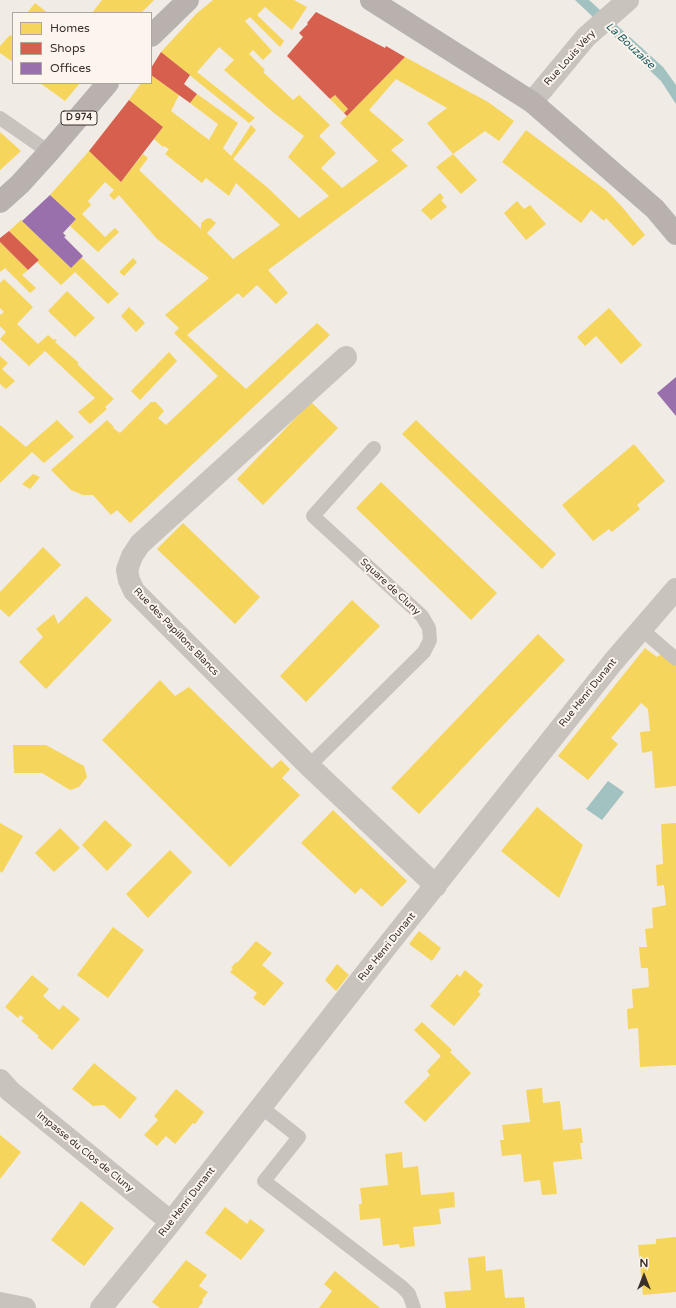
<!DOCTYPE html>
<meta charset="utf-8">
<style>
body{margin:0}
#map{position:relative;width:676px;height:1308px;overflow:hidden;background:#f0ebe5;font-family:"Varela Round",sans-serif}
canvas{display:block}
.legend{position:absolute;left:12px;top:12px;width:140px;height:72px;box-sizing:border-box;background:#fbf5ee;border:1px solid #aea6a0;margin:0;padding:5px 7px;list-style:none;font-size:12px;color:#3b302b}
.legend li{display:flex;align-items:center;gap:8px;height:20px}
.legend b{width:20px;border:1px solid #aea6a0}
.north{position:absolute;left:624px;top:1256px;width:40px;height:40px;-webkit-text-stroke:3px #fbf5ee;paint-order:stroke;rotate:0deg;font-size:11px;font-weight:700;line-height:16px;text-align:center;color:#3b302b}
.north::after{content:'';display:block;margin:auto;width:14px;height:18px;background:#3b302b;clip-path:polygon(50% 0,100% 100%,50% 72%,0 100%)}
</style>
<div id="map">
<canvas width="676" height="1308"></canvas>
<ul class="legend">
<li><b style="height:11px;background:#f6d55c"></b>Homes</li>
<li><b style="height:11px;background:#d6604d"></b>Shops</li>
<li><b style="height:11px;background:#9970ab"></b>Offices</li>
</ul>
<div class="north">N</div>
</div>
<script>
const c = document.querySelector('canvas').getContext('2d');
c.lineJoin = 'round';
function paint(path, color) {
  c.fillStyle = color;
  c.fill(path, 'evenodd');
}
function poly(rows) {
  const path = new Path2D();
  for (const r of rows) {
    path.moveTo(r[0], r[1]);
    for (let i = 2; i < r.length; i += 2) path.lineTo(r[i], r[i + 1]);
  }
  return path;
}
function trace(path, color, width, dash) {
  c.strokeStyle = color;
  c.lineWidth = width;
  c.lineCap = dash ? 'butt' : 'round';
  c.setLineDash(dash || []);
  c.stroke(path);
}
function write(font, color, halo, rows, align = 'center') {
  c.font = font + ' "Varela Round",sans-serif';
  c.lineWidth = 4;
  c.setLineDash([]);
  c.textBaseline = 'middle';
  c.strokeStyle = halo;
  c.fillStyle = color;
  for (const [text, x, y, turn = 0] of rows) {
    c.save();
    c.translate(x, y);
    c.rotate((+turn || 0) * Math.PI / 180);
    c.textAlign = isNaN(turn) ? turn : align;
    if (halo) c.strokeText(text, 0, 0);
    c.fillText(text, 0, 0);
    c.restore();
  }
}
const water = poly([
 [575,0,589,0,663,67,676,85,676,104,661,81],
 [608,781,624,792,602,820,586,809]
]);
const homes = poly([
 [102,0,154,0,141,13,92,13],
 [213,0,294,0,307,7,292,30,265,7,257,15,284,41,280,47,250,17,245,21,272,51,263,60,253,50,249,54,265,70,263,72,293,100,299,95,330,125,319,136,336,153,321,168,342,188,378,161,340,123,405,57,488,102,514,121,499,141,485,131,453,154,427,123,447,108,396,79,369,110,404,140,391,150,408,166,268,270,288,293,276,304,257,285,243,298,238,293,187,335,246,389,317,323,330,335,130,523,117,510,111,515,93,495,83,495,71,490,51,470,107,420,114,427,113,428,120,433,151,402,156,402,164,411,158,418,166,425,218,376,174,333,179,328,165,315,209,278,157,239,119,195,114,200,109,195,114,190,105,182,88,201,91,205,82,214,105,237,115,228,119,232,98,252,70,226,76,219,50,195,89,151,121,182,143,154,148,158,139,170,201,229,201,223,206,219,210,218,216,223,207,233,233,259,280,225,236,183,229,196,206,178,202,183,165,154,169,149,164,146,163,147,154,139,163,127,129,100,141,83,151,83,151,75,179,95,171,111,209,140,218,124,190,103,197,94,238,123,223,148,231,156,251,125,256,130,233,159,268,188,299,218,329,196,288,157,304,136,274,113,224,70,234,60,219,47,197,72,255,118,249,123,161,52,196,14],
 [35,3,48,13,27,13],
 [10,35,13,37,13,62,0,53,0,46],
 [40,83,80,83,65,101],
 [335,95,348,109,344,113,330,99],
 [526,130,607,191,623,208,645,235,633,246,606,218,604,221,591,210,581,223,502,162],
 [0,132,21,151,0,170],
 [453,154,477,180,461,194,436,167],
 [440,193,444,198,441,200,447,207,431,220,421,210],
 [517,201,524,209,530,205,546,224,526,240,504,213],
 [21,220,71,268,81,257,119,294,108,304,75,272,61,285,37,262,39,260,9,231],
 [0,242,28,270,22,275,36,288,30,293,5,268,0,272],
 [133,258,137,262,124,276,119,272],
 [4,279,33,307,17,324,38,344,48,335,54,340,55,339,57,340,55,342,79,363,77,364,114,399,105,407,107,409,90,424,78,412,95,398,45,351,29,366,0,339,6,332,0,326,0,315,4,312,0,308,0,283],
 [67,291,95,318,75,337,48,311],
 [129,307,145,323,136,332,121,316],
 [609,308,642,345,621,364,596,336,585,346,577,337],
 [169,352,177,361,140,400,131,391],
 [0,356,8,363,2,369,15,381,6,389,0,384],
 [311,402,338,428,263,505,237,479],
 [57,420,74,437,44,463,32,452,0,483,0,425,26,447],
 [416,420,556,554,542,569,402,434],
 [634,444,665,481,637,505,640,509,612,532,609,529,593,541,562,505],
 [33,474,40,477,30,489,22,484],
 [381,482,497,593,471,620,356,508],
 [183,523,260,597,235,624,157,549],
 [43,547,61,565,9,617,0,609,0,592],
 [86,596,112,620,46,689,19,662,43,637,36,629,54,614,58,624],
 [352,600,380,626,306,702,280,676],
 [538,634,565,660,419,814,391,788],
 [645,648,657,657,661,654,676,666,676,786,655,788,652,751,642,753,640,732,650,731,648,709,641,703,611,738,618,744,588,780,558,756],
 [160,680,175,696,189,687,272,768,281,760,290,769,282,778,300,795,230,867,102,740],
 [13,745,46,745,84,766,87,777,79,787,70,790,42,773,14,773],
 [537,807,583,845,559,898,501,851],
 [333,810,407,881,382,907,361,888,355,894,301,843],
 [105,820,132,845,107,871,82,845],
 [0,823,23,836,2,873,0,871],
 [676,823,676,1065,640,1067,638,1028,628,1029,627,1009,633,1008,632,989,649,987,648,968,641,968,639,947,647,947,645,929,653,928,652,908,666,905,664,885,657,886,656,865,663,864,661,824],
 [60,828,80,848,54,872,35,853],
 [170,850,192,872,148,918,126,894],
 [113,927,144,950,108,998,77,975],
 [419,931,441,948,432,961,409,944],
 [256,941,272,953,262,965,284,983,264,1006,253,998,257,993,230,972,233,969,231,968,236,962,237,963],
 [337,964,349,975,336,991,325,980],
 [465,970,483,985,478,992,481,994,454,1026,430,1006,457,974,460,977],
 [32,975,49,989,43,996,59,1010,63,1005,80,1019,52,1050,37,1037,39,1036,21,1021,24,1018,20,1015,18,1018,5,1007],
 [422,1022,452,1050,450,1052,471,1073,425,1122,404,1102,430,1075,427,1071,441,1056,414,1030],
 [94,1063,137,1098,120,1119,104,1105,93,1106,72,1089],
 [542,1088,543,1103,560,1101,563,1130,581,1128,583,1143,580,1143,582,1159,553,1162,557,1194,542,1195,540,1180,524,1182,521,1154,502,1156,500,1140,504,1140,502,1125,530,1122,526,1090],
 [176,1089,204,1112,195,1124,193,1123,175,1144,166,1136,157,1146,144,1135,158,1120,154,1116],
 [0,1135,21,1152,0,1179],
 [402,1152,403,1168,418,1166,421,1195,454,1192,455,1207,439,1209,441,1224,413,1227,415,1246,400,1248,399,1244,383,1246,380,1218,360,1220,359,1204,362,1204,360,1188,388,1185,385,1154],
 [81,1201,114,1228,84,1266,51,1240],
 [225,1207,247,1224,250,1219,265,1230,241,1260,205,1233],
 [676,1237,676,1292,643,1295,638,1245,656,1244,656,1239],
 [485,1256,486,1271,502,1269,505,1298,524,1297,525,1308,446,1308,444,1292,471,1290,468,1258],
 [186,1260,207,1275,199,1286,208,1292,202,1300,203,1302,198,1308,160,1308,152,1302],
 [335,1271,380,1308,319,1308,332,1291,324,1284]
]);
const shops = poly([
 [316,12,385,48,386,46,405,57,347,116,344,113,348,109,335,95,330,99,287,56,303,37,299,33,308,24,307,23],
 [161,52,190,75,184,84,197,94,190,103,151,75,151,68],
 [129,100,163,127,121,182,89,151],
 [9,231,39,260,28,270,0,242,0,238]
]);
const offices = poly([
 [50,195,76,219,63,233,66,236,64,237,83,256,71,268,22,221],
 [676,377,676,416,657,393]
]);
const service = poly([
 [0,118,49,152],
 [641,629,676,659],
 [309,766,424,652,430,640,429,628,422,616,313,516,374,448],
 [261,1107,299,1137,264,1181,402,1287,409,1294,414,1308]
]);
const minor = poly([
 [532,102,586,37,628,0],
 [346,357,140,544,132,556,127,570,129,580,134,591,309,766,436,886],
 [0,1080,10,1091,171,1222],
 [101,1308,171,1222,387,946,613,662,676,589]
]);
const tertiary = poly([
 [0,1303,25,1308]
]);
const primary = poly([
 [371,0,532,102,655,209,676,234],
 [151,36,188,0],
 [0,202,20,184,49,152,108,83]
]);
const shields = [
 [79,118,36]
];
const shieldNames = [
 ["D 974",79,118]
];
const streetNames = [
 ["Rue Louis Véry",570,58,-48],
 ["Square de Cluny",390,587,43],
 ["Rue des Papillons Blancs",176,632,46],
 ["Rue Henri Dunant",588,693,-51],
 ["Rue Henri Dunant",387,947,-51],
 ["Impasse du Clos de Cluny",85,1152,39],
 ["Rue Henri Dunant",187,1202,-52]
];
const waterNames = [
 ["La Bouzaise",630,46,43]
];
paint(water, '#a1c2c1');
paint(homes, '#f6d55c');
paint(shops, '#d6604d');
paint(offices, '#9970ab');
trace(service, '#c9c3be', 14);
trace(minor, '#c9c3be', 22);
trace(tertiary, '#c9c3be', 22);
trace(primary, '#b8b1ad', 22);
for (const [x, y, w] of shields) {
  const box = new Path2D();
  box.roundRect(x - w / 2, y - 7, w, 14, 3);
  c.fillStyle = '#fbf5ee';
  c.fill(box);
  trace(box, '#3b302b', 1);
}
write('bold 9px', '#3b302b', null, shieldNames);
write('10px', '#3b302b', '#fbf5ee', streetNames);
write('italic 11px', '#1f5a5e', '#fbf5ee', waterNames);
</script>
